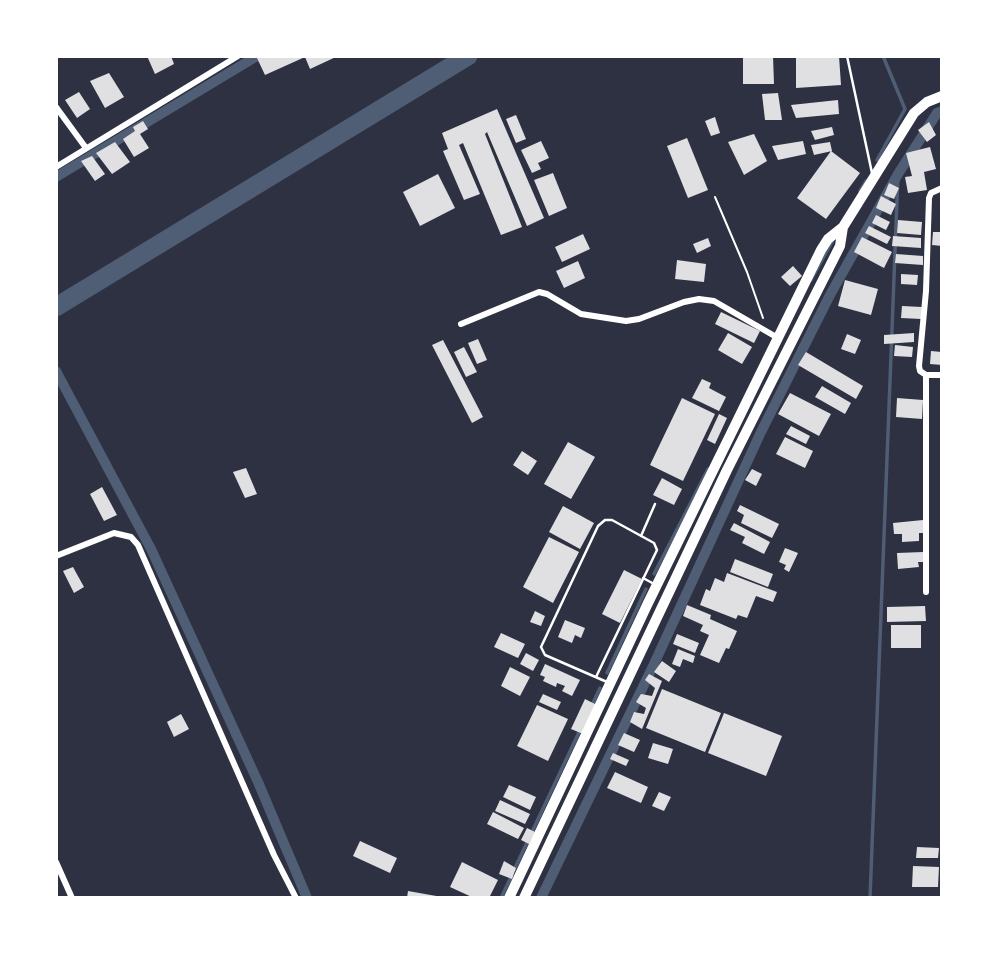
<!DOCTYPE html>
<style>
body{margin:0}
#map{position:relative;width:998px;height:954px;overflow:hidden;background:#2d3142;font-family:"Titillium Web",sans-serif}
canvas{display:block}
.frame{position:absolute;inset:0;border:58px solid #fff;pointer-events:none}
</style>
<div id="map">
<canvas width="998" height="954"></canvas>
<div class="frame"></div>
</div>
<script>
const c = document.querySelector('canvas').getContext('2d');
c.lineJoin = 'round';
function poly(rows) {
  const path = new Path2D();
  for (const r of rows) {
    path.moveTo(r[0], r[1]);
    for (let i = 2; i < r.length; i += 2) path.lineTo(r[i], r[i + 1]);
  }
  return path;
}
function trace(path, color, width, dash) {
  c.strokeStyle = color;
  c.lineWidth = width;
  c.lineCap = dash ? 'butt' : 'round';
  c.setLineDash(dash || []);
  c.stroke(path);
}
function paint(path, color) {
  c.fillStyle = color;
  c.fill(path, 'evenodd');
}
const stream = poly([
 [877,160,905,109,883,56],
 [860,191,866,181],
 [811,280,832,242],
 [654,574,708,469],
 [607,673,646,589],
 [592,705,600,688],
 [514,870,581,728],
 [501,898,511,877],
 [870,898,898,174]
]);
const canal = poly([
 [56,177,257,56],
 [56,371,151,549,258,782,307,898],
 [541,898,654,664,761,432,830,295,898,174,937,113,942,111]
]);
const river = poly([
 [56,307,468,56]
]);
const building = poly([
 [147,56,171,56,174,64,155,74],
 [256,56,338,56,310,69,305,57,265,75],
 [743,56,773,56,774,84,743,84],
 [796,56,839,56,841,85,796,88],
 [109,73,124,97,105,108,90,81],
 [79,92,90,109,77,118,65,100],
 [778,93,782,120,765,120,762,94],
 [838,100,839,114,796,118,791,105],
 [497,109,544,218,527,226,487,132,485,134,522,227,501,235,463,143,459,145,480,194,464,200,443,151,448,149,442,133],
 [516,115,526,139,516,143,506,119],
 [715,117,720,133,711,136,705,121],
 [143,121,148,129,140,134,149,148,134,157,123,139,135,131,133,127],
 [929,122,936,135,927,142,918,130],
 [832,127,834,135,815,140,811,131],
 [754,134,767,161,744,175,728,142],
 [687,138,708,190,688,198,667,146],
 [541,141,549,158,538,163,541,169,532,173,521,150],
 [803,141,806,154,778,160,772,146],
 [115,142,130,162,112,174,96,153],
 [830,142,832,151,814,155,811,145],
 [930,147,936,169,924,172,927,190,908,193,905,177,912,176,906,153],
 [831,151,860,173,826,219,797,198],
 [92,156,105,174,95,181,81,161],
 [553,173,567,208,549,216,534,180],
 [438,174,455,208,420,226,403,192],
 [889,183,899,188,894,199,884,195],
 [881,196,896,204,891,215,876,208],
 [876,215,890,222,886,230,872,223],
 [898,220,922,222,921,235,897,233],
 [869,226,891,237,887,244,865,233],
 [933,232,942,232,942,246,932,245],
 [583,234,590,249,562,262,555,247],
 [893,236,921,238,921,248,892,246],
 [862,237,892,252,884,268,854,252],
 [708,238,711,246,697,253,693,244],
 [896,254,923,256,923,265,895,263],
 [677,260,706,264,704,282,675,279],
 [578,261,585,278,564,288,556,271],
 [793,266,802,276,790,286,781,277],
 [901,274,918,275,917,285,901,284],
 [845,280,878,289,871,315,838,306],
 [902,306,922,307,921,319,901,318],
 [721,312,760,331,754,343,715,324],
 [728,333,752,347,742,364,718,350],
 [914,333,914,342,884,344,884,335],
 [847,334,861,340,855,354,841,349],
 [478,339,487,360,477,364,468,343],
 [443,340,483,417,472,423,432,345],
 [895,345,913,347,912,357,894,356],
 [464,347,477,372,466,377,454,352],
 [931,351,942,352,942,365,930,364],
 [806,352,863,386,856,399,798,365],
 [702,379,711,383,709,388,726,397,719,411,692,398],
 [822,386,851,403,845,414,815,397],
 [790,393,831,414,819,436,778,414],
 [682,398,715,414,683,481,650,465],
 [897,398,923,400,922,419,896,417],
 [719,414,727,418,715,444,707,440],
 [791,426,810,436,806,444,786,434],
 [785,437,813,451,805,468,776,454],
 [568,442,595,457,571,499,544,484],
 [522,451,537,461,528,475,513,465],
 [246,468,257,494,245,498,233,472],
 [752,469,762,474,756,486,745,480],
 [662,478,682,489,674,505,653,495],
 [102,487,117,515,104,521,90,494],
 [740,505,779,524,772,538,741,523,744,515,737,511],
 [563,506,594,523,580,549,549,532],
 [923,520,924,533,919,533,919,541,902,542,902,534,894,534,893,523],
 [734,523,770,542,764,554,742,543,745,537,730,530],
 [549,537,579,552,553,603,523,587],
 [785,548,798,553,789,572,784,569,786,565,779,562],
 [923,552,923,562,918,562,919,567,898,569,897,553],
 [735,559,773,574,768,587,730,572],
 [73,567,84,587,74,593,63,571],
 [624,570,642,579,620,623,602,614],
 [727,573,777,592,773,602,756,596,747,618,738,615,736,619,700,605,706,589,710,591,715,578,724,582],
 [687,605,711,615,710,619,737,631,729,649,726,648,719,663,700,655,709,635,700,631,703,625,683,616],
 [925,606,926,621,887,622,887,607],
 [535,611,545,616,541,626,530,622],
 [565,620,585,628,581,638,575,635,572,643,558,637],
 [891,625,921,625,921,648,891,648],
 [501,633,525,644,518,658,494,647],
 [677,634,699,643,695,653,673,644],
 [678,649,695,656,693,663,683,659,680,667,672,664],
 [526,653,539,660,533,671,520,664],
 [662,661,676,671,669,682,654,672],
 [545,664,580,680,572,696,562,691,565,686,557,683,556,687,543,681,545,677,540,675],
 [510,667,530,677,520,696,501,686],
 [649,674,662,681,642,729,630,722,634,712,644,714,646,708,636,702,641,694,652,696,655,688,645,680],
 [662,689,721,713,705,752,646,728],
 [543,694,561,702,557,710,539,702],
 [585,699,597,705,583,734,571,729],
 [537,705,568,719,548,761,517,746],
 [724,713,782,736,766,776,708,753],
 [181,714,189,729,174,737,167,722],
 [624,733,640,740,634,752,618,745],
 [653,743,673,749,668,764,648,758],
 [613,753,629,760,626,766,610,759],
 [615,772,648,787,641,803,607,788],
 [509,785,536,797,530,810,503,797],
 [659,792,671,797,664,811,652,806],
 [500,800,530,814,525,824,495,811],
 [493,812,524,828,518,839,487,824],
 [527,828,535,832,529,844,521,840],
 [360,841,397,858,390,873,353,856],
 [917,847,939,848,938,858,916,858],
 [504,861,516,868,512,879,499,874],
 [462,862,498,880,489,898,474,898,450,887],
 [913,866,939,867,938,887,912,887],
 [408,891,442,897,442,898,407,898]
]);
const path = poly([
 [715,197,747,272,763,318]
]);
const service = poly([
 [847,56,872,173],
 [641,536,655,504],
 [643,578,656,585],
 [596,677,657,550,654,543,612,520,605,520,598,526,541,647,545,655,607,682]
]);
const minor = poly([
 [56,107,86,148],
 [56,167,238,56],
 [461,324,539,292,547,294,581,314,626,321,639,319,684,302,699,299,714,301,778,338],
 [926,375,942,375],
 [56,556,114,533,131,537,138,545,274,855,296,898],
 [926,592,926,375,920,371,919,366,926,291,929,198,931,193,942,188],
 [56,862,72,898]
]);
const trunk = poly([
 [509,898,648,603,821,250,828,239,843,227,914,113,927,102,942,96],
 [524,898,727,470,840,246,843,227]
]);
trace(stream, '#4f5d75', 3.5);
trace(canal, '#4f5d75', 10);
trace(river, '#4f5d75', 19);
paint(building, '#e0e0e3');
trace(path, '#fff', 2);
trace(service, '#fff', 2.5);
trace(minor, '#fff', 6);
trace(trunk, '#fff', 10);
</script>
